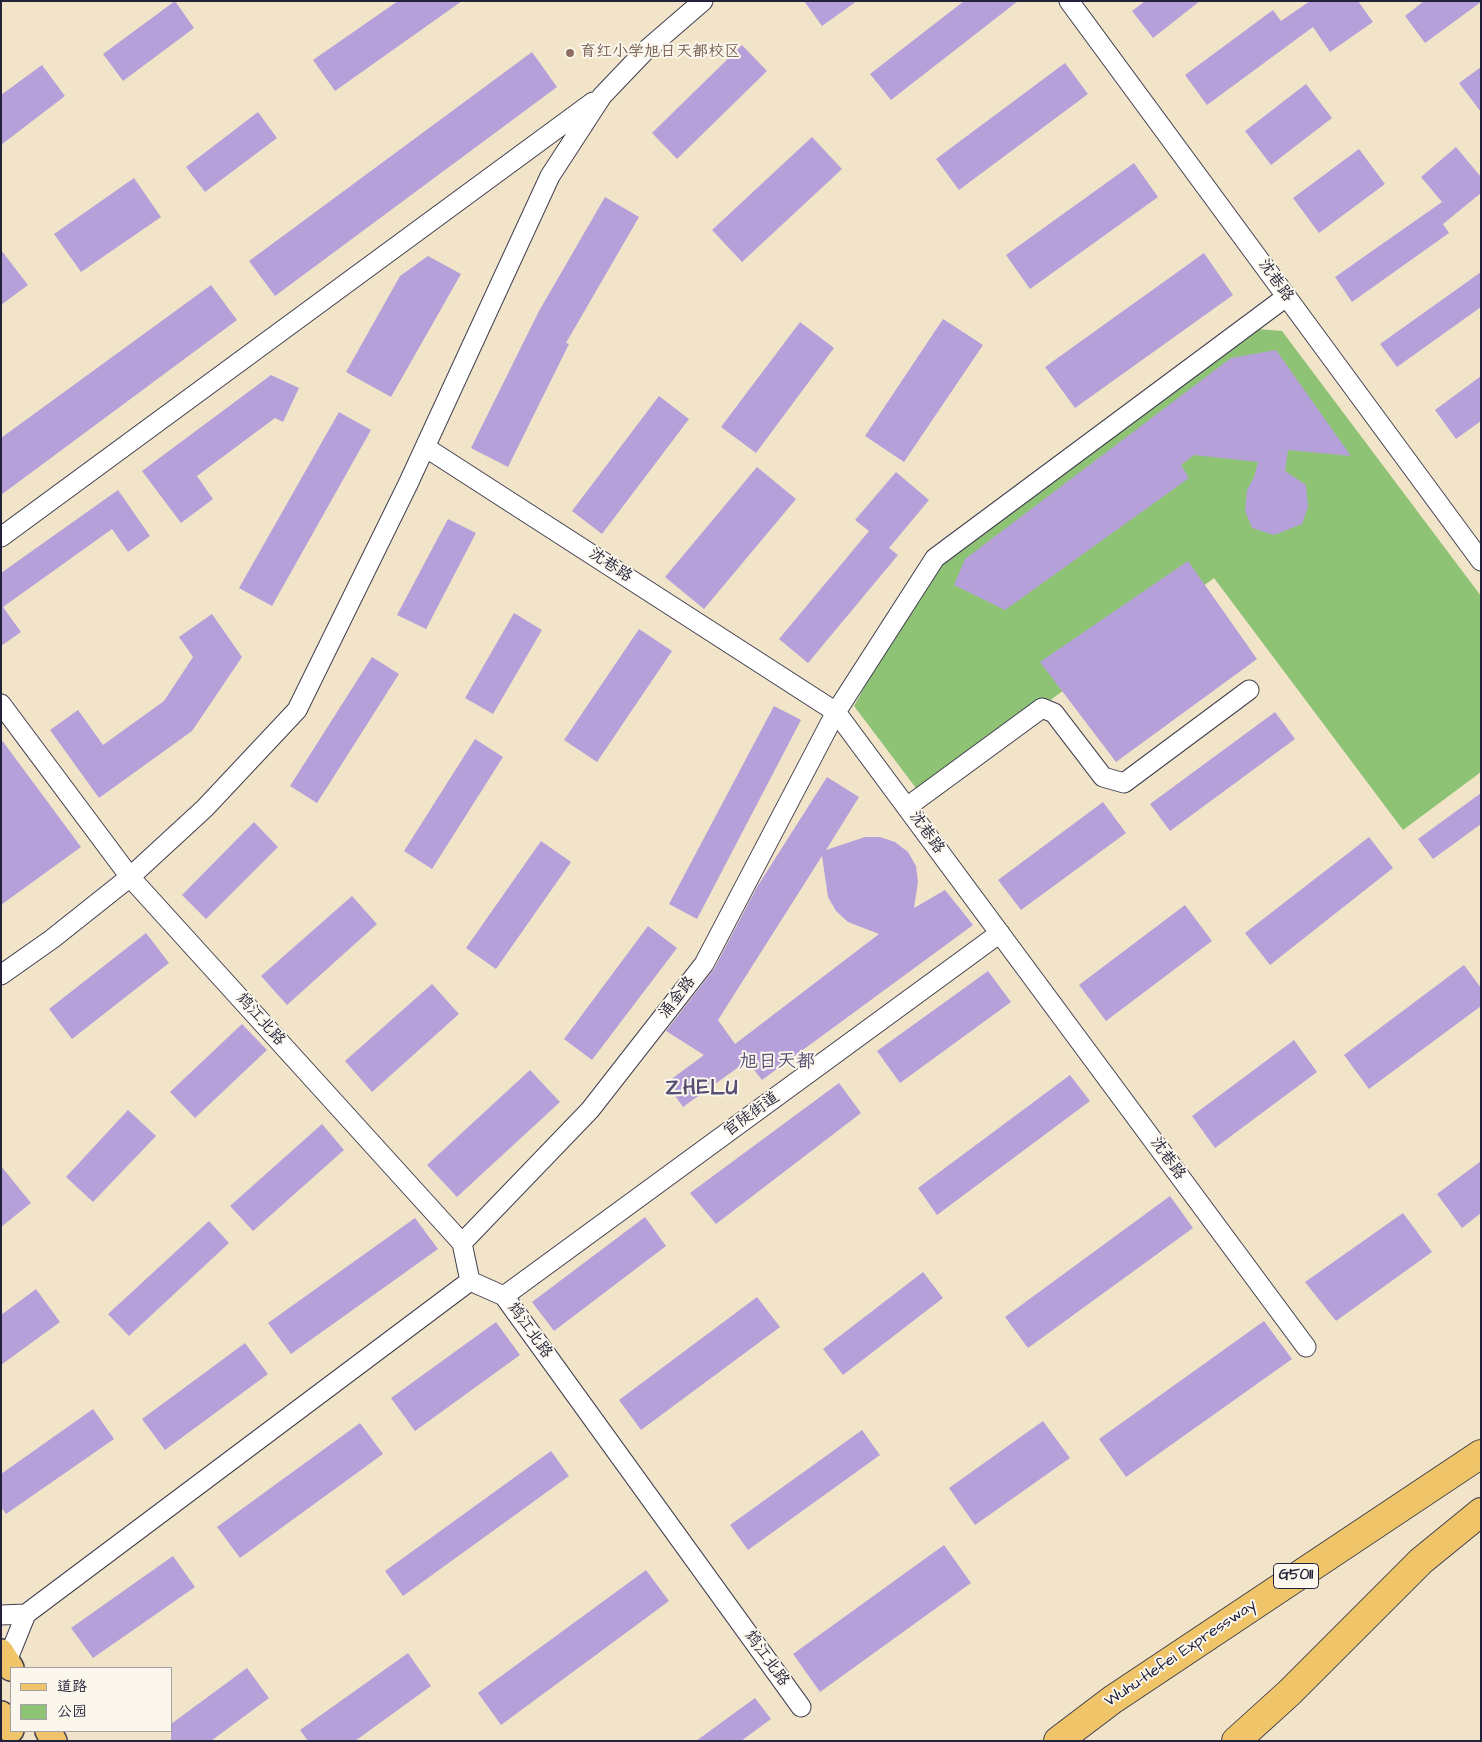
<!DOCTYPE html>
<meta charset="utf-8">
<style>
body{margin:0}
#map{position:relative;width:1482px;height:1742px;overflow:hidden;background:#f2e4c9;font-family:"Architects Daughter","LXGW WenKai TC",sans-serif}
canvas{display:block}
.frame{position:absolute;inset:0;border:2px solid #22223b;pointer-events:none}
.legend{position:absolute;left:10px;top:1667px;width:162px;height:65px;box-sizing:border-box;background:#fbf7ec;border:1px solid #a4a2a5;margin:0;padding:6px 9px;list-style:none;font-size:15px;color:#22223b}
.legend li{display:flex;align-items:center;gap:10px;height:25px}
.legend b{width:25px;border:1px solid #a4a2a5}
</style>
<div id="map">
<canvas width="1482" height="1742"></canvas>
<div class="frame"></div>
<ul class="legend">
<li><b style="height:6px;background:#f0c469"></b>道路</li>
<li><b style="height:14px;background:#8ec375"></b>公园</li>
</ul>
</div>
<script>
const c = document.querySelector('canvas').getContext('2d');
c.lineJoin = 'round';
function paint(path, color) {
  c.fillStyle = color;
  c.fill(path, 'evenodd');
}
function poly(rows) {
  const path = new Path2D();
  for (const r of rows) {
    path.moveTo(r[0], r[1]);
    for (let i = 2; i < r.length; i += 2) path.lineTo(r[i], r[i + 1]);
  }
  return path;
}
function trace(path, color, width, dash) {
  c.strokeStyle = color;
  c.lineWidth = width;
  c.lineCap = dash ? 'butt' : 'round';
  c.setLineDash(dash || []);
  c.stroke(path);
}
function write(font, color, halo, rows, align = 'center') {
  c.font = font + ' "Architects Daughter","LXGW WenKai TC",sans-serif';
  c.lineWidth = 4;
  c.setLineDash([]);
  c.textBaseline = 'middle';
  c.strokeStyle = halo;
  c.fillStyle = color;
  for (const [text, x, y, turn = 0] of rows) {
    c.save();
    c.translate(x, y);
    c.rotate((+turn || 0) * Math.PI / 180);
    c.textAlign = isNaN(turn) ? turn : align;
    if (halo) c.strokeText(text, 0, 0);
    c.fillText(text, 0, 0);
    c.restore();
  }
}
const green = poly([
 [1258,329,1282,331,1481,596,1481,772,1403,830,1214,578,922,796,854,706,935,558]
]);
const building = poly([
 [175,1,194,28,123,81,103,54],
 [398,1,462,1,335,91,313,60],
 [804,1,857,1,822,26],
 [964,1,1018,1,891,100,870,74],
 [1145,1,1200,1,1153,38,1132,11],
 [1310,1,1358,1,1373,22,1330,52,1313,27,1207,105,1185,75,1273,10,1281,21],
 [1424,1,1481,1,1481,2,1425,43,1405,16],
 [742,45,767,71,677,159,652,133],
 [532,52,557,87,275,296,249,261],
 [1065,63,1088,94,959,190,936,159],
 [42,65,65,96,1,145,1,95],
 [1481,67,1481,112,1459,83],
 [1306,84,1332,118,1271,165,1245,131],
 [258,112,277,138,205,192,186,167],
 [812,137,842,169,742,262,712,230],
 [1456,147,1481,177,1481,193,1443,224,1449,233,1352,302,1335,277,1442,202,1421,177],
 [1359,149,1385,184,1319,233,1293,198],
 [1134,163,1158,197,1030,289,1006,255],
 [134,178,161,217,81,272,54,234],
 [605,197,639,217,566,343,569,344,508,467,471,448,539,311],
 [1,250,28,285,1,305],
 [1204,253,1233,295,1075,408,1045,367],
 [428,256,461,274,391,397,346,372,400,276],
 [1481,272,1481,307,1397,367,1380,344],
 [211,285,237,320,1,495,1,438],
 [943,319,983,345,904,462,865,436],
 [800,322,834,348,756,453,721,427],
 [1276,350,1351,456,1288,450,1285,471,1306,485,1308,507,1302,524,1274,535,1252,528,1245,511,1247,490,1254,477,1258,462,1194,455,1181,465,1189,478,1005,610,954,585,965,559,1231,358],
 [271,375,299,388,283,422,275,418,197,476,213,499,181,523,142,471],
 [1481,376,1481,421,1456,439,1435,410],
 [659,396,689,419,602,534,572,511],
 [339,412,371,430,272,606,239,588],
 [757,467,796,499,704,609,665,577],
 [896,472,929,500,889,548,898,555,808,663,779,639,869,531,855,520],
 [118,490,150,536,128,552,112,529,3,607,21,632,1,646,1,573],
 [448,519,476,533,426,629,397,615],
 [1188,561,1257,659,1116,762,1040,662],
 [514,613,542,630,493,714,465,698],
 [212,614,242,657,192,731,99,798,50,730,78,710,103,745,164,701,193,657,179,637],
 [639,629,672,651,597,762,564,740],
 [372,657,399,674,317,803,290,786],
 [774,706,801,720,697,919,669,904],
 [1275,712,1295,739,1170,831,1150,804],
 [1,739,81,847,1,905],
 [475,739,503,757,432,869,404,851],
 [827,777,859,797,826,850,865,837,880,837,895,842,908,852,916,866,918,882,914,908,945,890,973,925,762,1080,747,1061,683,1107,666,1083,704,1055,666,1031,714,969,757,887],
 [822,856,828,897,836,911,848,922,879,934,735,1044,718,1020],
 [1481,793,1481,824,1433,859,1418,839],
 [1103,802,1126,833,1021,910,998,880],
 [254,822,278,847,206,919,182,895],
 [1369,837,1393,868,1270,965,1245,933],
 [541,841,571,862,496,969,466,948],
 [352,896,377,924,287,1005,261,976],
 [1185,905,1212,941,1106,1021,1079,985],
 [648,926,677,948,592,1060,564,1039],
 [146,933,169,963,72,1039,49,1009],
 [1464,965,1481,988,1481,1006,1369,1089,1344,1055],
 [988,971,1011,1002,900,1083,877,1051],
 [432,984,459,1014,372,1092,345,1061],
 [242,1024,267,1050,195,1118,170,1092],
 [1294,1040,1317,1072,1215,1148,1192,1116],
 [530,1070,560,1102,457,1197,427,1165],
 [1070,1075,1090,1101,937,1215,918,1188],
 [839,1083,861,1113,716,1224,690,1193],
 [128,1110,156,1136,93,1202,66,1177],
 [322,1124,344,1150,253,1231,230,1206],
 [1481,1161,1481,1213,1462,1228,1437,1194],
 [1,1166,31,1203,1,1227],
 [1170,1196,1193,1228,1028,1348,1005,1317],
 [1403,1213,1432,1252,1336,1321,1305,1282],
 [645,1217,666,1246,554,1331,532,1302],
 [415,1218,438,1249,291,1354,268,1323],
 [209,1221,229,1243,129,1336,108,1314],
 [923,1272,943,1298,843,1375,823,1349],
 [36,1289,60,1322,1,1365,1,1315],
 [757,1297,780,1327,641,1430,619,1400],
 [1264,1321,1292,1359,1126,1477,1099,1439],
 [496,1322,520,1355,415,1431,391,1398],
 [245,1343,268,1374,165,1450,142,1419],
 [93,1409,114,1439,6,1514,1,1507,1,1474],
 [1043,1421,1070,1458,975,1525,949,1488],
 [360,1423,383,1454,240,1558,217,1527],
 [862,1430,880,1455,748,1550,730,1525],
 [551,1451,569,1476,403,1596,385,1571],
 [944,1545,971,1583,820,1692,793,1654],
 [173,1556,195,1587,93,1658,71,1628],
 [646,1570,669,1601,501,1725,478,1693],
 [408,1653,431,1686,355,1741,308,1741,300,1730],
 [247,1668,269,1698,211,1741,171,1741,171,1724],
 [755,1698,771,1719,741,1741,696,1741]
]);
const minor = poly([
 [1069,1,1481,561],
 [425,447,836,712,1306,1347],
 [1,537,593,102],
 [1,704,130,877,462,1243,470,1281,504,1296,801,1707],
 [907,807,1042,708,1054,713,1103,777,1124,783,1249,690],
 [1,975,52,939,130,877,205,808,297,710,408,484,550,176,602,96,644,52,703,1],
 [462,1243,590,1110,704,964,836,712,935,558,1286,297],
 [504,1296,1000,933],
 [1,1615,26,1614],
 [7,1661,26,1614,470,1281]
]);
const major = poly([
 [1,1652,11,1668],
 [1,1714,11,1730],
 [48,1731,54,1741]
]);
const highway = poly([
 [1058,1741,1112,1700,1481,1454],
 [1236,1741,1289,1693,1421,1561,1481,1512]
]);
const markers = [
 [570,53,5,"#8d6e63"]
];
const shields = [
 [1296,1576,45]
];
const shieldNames = [
 ["G5011",1296,1576]
];
const educationNames = [
 ["育红小学旭日天都校区",580,53]
];
const streetNames = [
 ["沈巷路",1275,281,54],
 ["沈巷路",610,566,33],
 ["沈巷路",926,833,54],
 ["涌金路",678,998,-52],
 ["鸩江北路",260,1020,48],
 ["官陡街道",752,1115,-36],
 ["沈巷路",1167,1159,54],
 ["鸩江北路",529,1331,54],
 ["Wuhu-Hefei Expressway",1181,1654,-34],
 ["鸩江北路",766,1659,54]
];
const quarterNames = [
 ["旭日天都",777,1063]
];
const districtNames = [
 ["ZHELU",702,1090]
];
paint(green, '#8ec375');
paint(building, '#b6a0da');
trace(minor, '#413f50', 21);
trace(major, '#413f50', 28);
trace(highway, '#413f50', 30);
trace(minor, '#fff', 19);
trace(major, '#f0c469', 25);
trace(highway, '#f0c469', 28);
for (const [x, y, r, color] of markers) {
  const dot = new Path2D();
  dot.arc(x, y, r, 0, 2 * Math.PI);
  c.fillStyle = color;
  c.fill(dot);
  trace(dot, '#fbf7ec', 2);
}
for (const [x, y, w] of shields) {
  const box = new Path2D();
  box.roundRect(x - w / 2, y - 12.5, w, 25, 4);
  c.fillStyle = '#fbf7ec';
  c.fill(box);
  trace(box, '#22223b', 1);
}
write('bold 15px', '#22223b', null, shieldNames);
write('16px', '#785e54', '#fbf7ec', educationNames, 'left');
write('16px', '#22223b', '#fbf7ec', streetNames);
write('19px', '#564e73', '#fbf7ec', quarterNames);
c.letterSpacing = '1px';
write('bold 21px', '#564e73', '#fbf7ec', districtNames);
c.letterSpacing = '0px';
</script>
